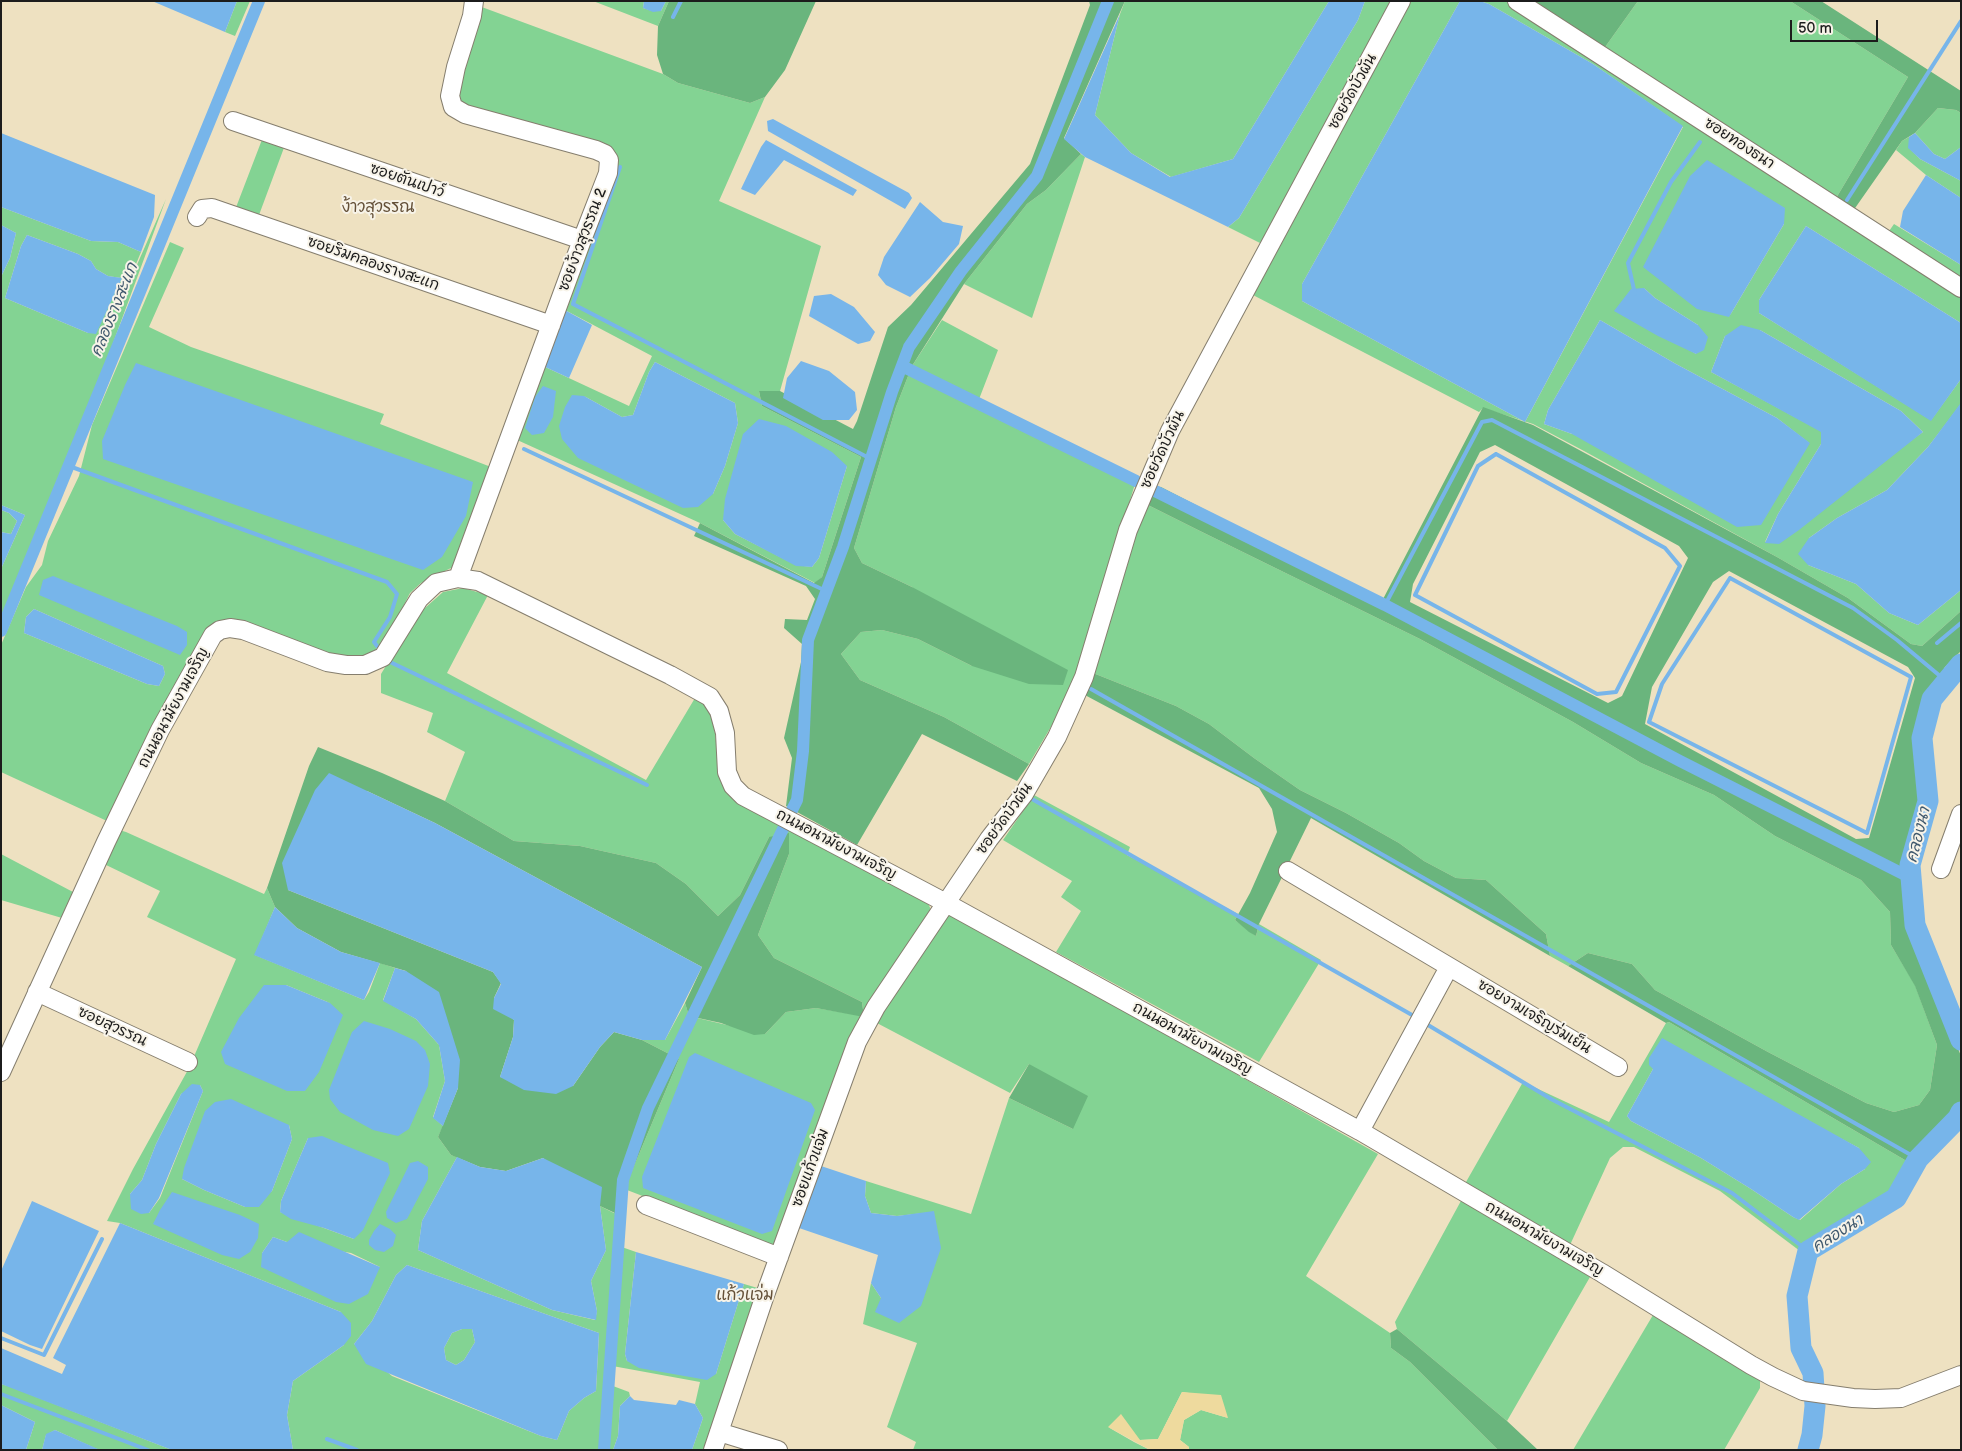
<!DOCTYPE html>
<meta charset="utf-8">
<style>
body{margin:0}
#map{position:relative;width:1962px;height:1451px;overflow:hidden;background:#eee1c1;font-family:"Balsamiq Sans",sans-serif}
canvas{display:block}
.frame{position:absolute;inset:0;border:2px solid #1c1c1c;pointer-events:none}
.scale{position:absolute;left:1790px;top:20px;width:88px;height:22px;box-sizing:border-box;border:2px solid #1c1c1c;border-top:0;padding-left:6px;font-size:15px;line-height:18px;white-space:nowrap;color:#1c1c1c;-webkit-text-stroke:4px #f7f3e8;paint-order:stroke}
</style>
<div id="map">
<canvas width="1962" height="1451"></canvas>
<div class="frame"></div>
<div class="scale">50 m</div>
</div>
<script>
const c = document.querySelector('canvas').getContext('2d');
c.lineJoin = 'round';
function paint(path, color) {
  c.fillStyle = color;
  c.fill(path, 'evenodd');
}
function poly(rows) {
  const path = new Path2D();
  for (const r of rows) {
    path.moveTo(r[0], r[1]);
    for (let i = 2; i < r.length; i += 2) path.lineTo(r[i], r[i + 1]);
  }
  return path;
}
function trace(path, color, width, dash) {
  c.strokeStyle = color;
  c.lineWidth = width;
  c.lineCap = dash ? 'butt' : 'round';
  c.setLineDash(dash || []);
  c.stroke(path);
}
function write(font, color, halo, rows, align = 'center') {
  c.font = font + ' "Balsamiq Sans","Playpen Sans Thai",sans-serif';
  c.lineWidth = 4;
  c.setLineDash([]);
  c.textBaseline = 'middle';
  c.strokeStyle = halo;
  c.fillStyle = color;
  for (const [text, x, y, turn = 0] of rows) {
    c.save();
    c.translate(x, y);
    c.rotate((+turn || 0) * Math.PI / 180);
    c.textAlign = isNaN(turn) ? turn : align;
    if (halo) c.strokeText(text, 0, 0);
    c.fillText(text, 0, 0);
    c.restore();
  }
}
const green = poly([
 [237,1,250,1,235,36,225,32],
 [593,1,644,1,643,8,653,11,661,11,666,1,669,1,658,26],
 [1125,1,1329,1,1233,159,1171,177,1131,153,1095,115,1120,14],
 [1365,1,1393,1,1283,207,1260,243,1228,227,1239,218,1358,20],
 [1404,1,1460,1,1302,284,1302,301,1525,422,1683,127,1593,64,1489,4,1480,1,1509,1,1961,293,1961,323,1806,226,1759,300,1759,313,1931,420,1961,379,1961,404,1928,447,1887,490,1837,518,1809,538,1808,565,1856,584,1889,613,1918,625,1961,590,1961,611,1922,646,1911,644,1848,598,1777,557,1584,451,1533,424,1483,408,1479,412,1251,294],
 [1784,208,1784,224,1729,317],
 [1644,288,1655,298,1698,325,1696,354,1685,347],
 [1600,320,1676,364,1777,418,1809,443,1572,434,1544,424,1548,410],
 [1760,330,1901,411,1923,432,1765,542,1778,514,1821,444,1821,431,1711,372,1725,336],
 [1638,1,1790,1,1908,77,1835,200,1603,50],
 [479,6,663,74,678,83,750,103,765,97,719,201,821,246,780,391,759,391,762,406,861,457,822,577,815,583,700,523,515,439,543,366,629,406,652,356,563,309,617,160,461,106,459,84],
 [655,362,735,403,738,423,725,466,713,494,584,396,622,417,633,415,649,372],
 [847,466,819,558,812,567,796,565,735,534,723,520],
 [1938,108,1956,110,1961,113,1961,147,1945,159,1934,154,1915,133],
 [263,137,285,145,259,215,235,210],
 [1909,137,1909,148,1920,159,1961,181,1961,198,1926,175,1896,150,1902,141],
 [1081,154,1085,157,1032,318,964,284,1027,204,1046,190],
 [166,199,94,395,1,620,1,569,25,515,1,505,1,277,10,258,16,233,1,225,1,207,91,241,118,242,141,252,117,310],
 [27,235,78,254,91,261,96,269,108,276,121,278,88,333,5,298,21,246],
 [1894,224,1961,265,1961,281,1887,234],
 [170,242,184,248,149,327,191,347,384,414,380,424,491,467,457,565,421,583,410,593,390,633,371,655,349,659,302,647,286,637,231,618,204,632,151,730,107,821,1,772,1,645,26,587,42,565,48,541,79,476,92,425],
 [34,609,163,666,165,674,159,686,147,684,24,633,26,617],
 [942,320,998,350,976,407,1135,484,1096,611,1086,650,1065,703,1029,764,944,717,860,680,841,654,861,632,882,630,918,639,972,666,912,587,862,563,854,548,896,407,912,366],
 [1144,503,1200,531,1420,639,1573,722,1641,763,1714,795,1775,836,1861,880,1890,912,1891,945,1915,985,1937,1045,1930,1090,1919,1105,1894,1112,1866,1103,1768,1052,1655,990,1632,964,1588,953,1568,966,1550,956,1546,934,1486,880,1456,878,1424,861,1399,843,1346,813,1300,790,1254,758,1209,724,1176,706,1093,673,1127,566],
 [1,510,9,513,17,521,11,534,1,532],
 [463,588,488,595,447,673,646,780,695,698,709,707,714,726,719,763,727,793,927,901,931,910,926,921,864,1017,775,1247,627,1190,629,1178,679,1059,642,1040,665,1040,685,1003,689,1016,765,1034,786,1012,816,1008,864,1016,862,1002,774,958,758,935,789,854,769,837,740,895,718,916,686,884,656,863,580,846,514,841,445,801,465,752,427,732,433,713,381,693,381,674,417,615,443,592],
 [1034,795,1130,847,1127,855,1238,914,1235,920,1256,936,1259,924,1321,960,1259,1062,1056,952,1081,911,1061,897,1072,881,1003,840],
 [119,830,126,832,264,894,267,888,275,907,255,955,364,1000,369,992,380,963,395,968,383,1000,416,1019,439,1045,445,1081,433,1117,443,1126,438,1137,451,1155,457,1157,422,1221,418,1250,552,1310,595,1320,597,1311,591,1281,606,1250,600,1206,614,1213,618,1209,616,1245,636,1252,625,1354,627,1361,716,1374,744,1284,761,1289,709,1450,692,1450,703,1418,695,1404,700,1382,607,1365,605,1383,629,1392,630,1396,620,1406,618,1436,613,1450,293,1450,287,1415,293,1381,344,1345,341,1312,120,1223,107,1221,133,1169,189,1068,236,959,147,917,160,891,104,864],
 [264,985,286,985,330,1003],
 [200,1085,203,1091,176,1158,160,1198,149,1213,130,1194,142,1180,156,1144,181,1094],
 [289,1125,292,1139,272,1191,245,1207,204,1190,182,1179],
 [308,1138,354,1239,280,1212,281,1201],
 [273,1237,287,1242,351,1253,380,1267,262,1253],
 [407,1265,599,1333,596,1391,584,1398,569,1411,557,1440,541,1436,392,1376,354,1344,372,1321,396,1275],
 [1,854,73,892,62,918,1,900],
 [947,911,1378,1154,1306,1276,1390,1333,1391,1348,1410,1362,1497,1449,1189,1450,1189,1447,1180,1440,1184,1420,1201,1410,1228,1418,1196,1394,1182,1392,1158,1439,1140,1440,1108,1427,1134,1442,1150,1450,913,1450,916,1442,887,1427,917,1343,863,1324,871,1283,881,1298,934,1212,897,1216,871,1213,865,1196,866,1181,971,1214,1009,1098,1073,1129,1029,1064,1010,1093,875,1022],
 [1669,1022,1910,1163,1905,1175,1890,1193,1807,1244,1800,1251,1720,1191,1634,1147,1623,1147,1610,1158,1570,1245,1467,1185,1466,1182,1523,1082,1609,1122,1666,1023],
 [1653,1069,1836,1136,1859,1148,1865,1169,1841,1184,1800,1220,1793,1217,1751,1189,1701,1158,1631,1121,1627,1116],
 [1462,1199,1590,1277,1507,1421,1397,1329,1395,1322],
 [1653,1315,1760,1378,1760,1388,1724,1450,1573,1450],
 [462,1329,472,1329,475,1342,464,1360,456,1365,446,1360,444,1348,452,1333],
 [1,1384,11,1387,172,1450,99,1450,55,1430,46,1435,42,1450,26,1450,35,1422,1,1405]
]);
const forest = poly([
 [669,1,816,1,785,70,765,97,750,103,678,83,663,74,657,55,658,26],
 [1089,1,1125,1,1064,138,1081,154,1046,190,1027,204,964,284,912,366,896,407,854,548,862,563,912,587,1068,670,1063,685,1029,684,972,666,918,639,882,630,861,632,841,654,860,680,944,717,1029,764,1017,781,922,734,857,845,786,806,792,758,784,738,801,662,802,644,784,628,785,619,807,620,815,599,806,586,694,536,700,523,814,583,822,577,861,457,762,406,759,391,780,391,853,429,857,421,888,327,911,305,1030,164,1090,5],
 [1526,1,1638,1,1603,50],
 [1790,1,1821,1,1961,91,1961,113,1956,110,1938,108,1915,133,1902,141,1853,211,1835,200,1908,77],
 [1483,407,1533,425,1777,557,1848,598,1911,644,1922,646,1961,611,1961,651,1945,667,1926,700,1918,746,1922,791,1921,812,1906,861,1909,923,1961,1056,1961,1099,1957,1109,1910,1163,1669,1022,1666,1023,1568,966,1588,953,1632,964,1655,990,1768,1052,1866,1103,1894,1112,1919,1105,1930,1090,1937,1045,1915,986,1891,945,1890,912,1861,880,1775,836,1714,795,1641,763,1573,722,1420,639,1200,531,1144,503,1153,486,1161,487,1382,601],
 [1495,445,1679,546,1688,558,1622,696,1608,703,1410,602,1413,584,1480,452],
 [1729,571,1908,667,1915,678,1869,838,1856,839,1645,724,1652,687,1713,582],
 [1093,673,1176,706,1209,724,1254,758,1300,790,1346,813,1399,843,1424,861,1456,878,1486,880,1546,934,1550,956,1311,818,1259,924,1256,936,1249,932,1235,920,1250,893,1277,832,1272,809,1259,788,1083,694],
 [318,747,382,773,445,801,514,841,580,846,656,863,686,884,718,916,740,895,769,837,789,833,789,854,758,935,774,958,862,1002,864,1017,816,1008,786,1012,765,1034,754,1035,721,1023,689,1016,685,1003,702,967,435,823,367,791,288,890,493,972,501,983,494,998,514,1020,513,1037,500,1077,573,1086,600,1047,614,1032,642,1040,679,1059,629,1178,625,1201,615,1213,600,1206,543,1158,506,1171,480,1167,451,1155,438,1137,458,1088,406,971,341,952,297,928,275,907,267,888,309,766],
 [1029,1064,1088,1096,1073,1129,1009,1098],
 [1397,1329,1507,1421,1538,1450,1498,1450,1410,1362,1391,1348,1390,1333]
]);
const sand = poly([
 [1182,1392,1221,1395,1228,1418,1201,1410,1184,1420,1180,1440,1189,1447,1189,1450,1150,1450,1108,1427,1121,1414,1140,1440,1158,1439]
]);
const water = poly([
 [152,1,237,1,225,32],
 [644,1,666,1,661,11,653,12,643,8],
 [1329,1,1365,1,1358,20,1239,218,1228,227,1085,157,1064,139,1120,14,1095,115,1131,153,1170,177,1233,159],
 [1460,1,1480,1,1489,4,1593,64,1683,126,1525,422,1302,301,1302,284],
 [773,119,909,193,912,198,905,209,768,131,767,121],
 [1,133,155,195,154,217,141,252,118,242,91,241,1,207],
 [1915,133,1934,154,1945,159,1961,147,1961,181,1920,159,1908,148,1909,137],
 [766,140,857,190,853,196,784,160,755,195,741,189,761,147],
 [1707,160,1785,208,1784,224,1729,317,1697,309,1643,267,1690,176],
 [1926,175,1961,198,1961,265,1900,227,1903,211],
 [920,202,943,222,963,226,959,244,930,278,910,297,886,285,878,275,884,257],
 [1,225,16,233,10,258,1,277],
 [1806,226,1961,323,1961,379,1931,421,1759,313,1759,300],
 [27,235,78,254,91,261,96,269,108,276,122,278,96,334,88,333,5,298,21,246],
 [1644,288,1655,298,1698,325,1708,337,1704,350,1696,354,1658,336,1614,311,1631,289],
 [831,294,854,307,875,332,870,341,858,344,809,316,814,296],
 [563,309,592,325,569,378,543,366],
 [1600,320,1676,364,1777,418,1810,443,1761,525,1737,527,1572,434,1544,424,1548,410],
 [1741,325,1760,330,1901,411,1923,432,1799,530,1779,544,1765,543,1778,514,1821,444,1821,432,1711,372,1725,336],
 [801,361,829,371,855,392,857,410,849,420,823,420,783,398,787,378],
 [655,362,735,403,738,423,725,466,713,494,698,507,683,508,578,458,562,439,559,426,565,407,572,395,584,396,622,417,633,415,649,372],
 [136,363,473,482,466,516,442,557,423,570,103,459,102,441,125,385],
 [543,386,556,391,553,417,544,433,532,435,525,428,535,397],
 [1960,404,1961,590,1918,625,1889,613,1856,584,1808,565,1798,554,1809,538,1837,518,1887,490,1928,447],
 [759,419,786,426,832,452,847,466,819,558,812,567,796,566,735,534,723,520,725,499,743,434],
 [1,505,25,515,1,569,1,532,11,534,17,521,9,513,1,510],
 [53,576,177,626,187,632,187,645,180,655,39,595,43,580],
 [34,609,163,666,165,674,159,686,147,684,24,633,26,617],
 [329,773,435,823,702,967,665,1040,642,1040,614,1032,600,1047,573,1086,556,1094,524,1090,500,1077,513,1037,514,1020,493,1009,494,998,501,984,493,972,288,890,282,863,315,790],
 [275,907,297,928,341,952,380,963,364,1000,254,955],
 [395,968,406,971,439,992,460,1060,458,1088,443,1126,433,1118,445,1081,439,1045,416,1019,383,1001],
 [264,985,286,985,330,1003,343,1015,319,1072,305,1091,287,1091,225,1064,221,1052,239,1018],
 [364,1021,390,1029,416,1041,425,1050,430,1064,428,1086,409,1129,398,1136,373,1130,340,1112,330,1099,329,1090,352,1032],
 [1662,1038,1859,1148,1871,1162,1865,1169,1841,1184,1799,1220,1793,1217,1751,1189,1701,1158,1631,1121,1627,1116,1653,1069,1649,1065,1649,1058],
 [695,1053,811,1103,815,1110,772,1231,762,1234,643,1188,642,1177,689,1057],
 [192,1084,200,1085,203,1091,159,1198,149,1213,141,1214,131,1209,130,1194,142,1180,156,1144,181,1094],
 [231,1099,289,1125,292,1139,272,1191,259,1207,245,1207,204,1190,182,1179,184,1168,205,1111,215,1102],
 [322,1136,388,1163,390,1173,363,1230,354,1239,324,1228,291,1219,280,1212,281,1201,308,1138],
 [457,1157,480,1167,506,1171,543,1158,602,1187,600,1206,606,1250,591,1281,597,1311,596,1320,552,1310,418,1250,422,1221],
 [418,1161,428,1167,428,1179,407,1219,396,1223,387,1218,386,1212,410,1163],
 [818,1165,866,1181,865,1196,871,1213,897,1216,934,1211,941,1248,921,1306,899,1323,875,1312,881,1298,871,1283,878,1255,799,1228],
 [172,1192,240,1215,259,1224,258,1238,250,1252,239,1259,222,1255,153,1224,160,1210],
 [32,1201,99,1231,42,1349,30,1345,1,1331,1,1271],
 [120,1223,341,1312,351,1323,351,1336,344,1345,293,1381,287,1415,293,1450,172,1450,1,1384,1,1348,62,1374,66,1365,53,1358],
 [380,1224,390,1229,396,1235,393,1246,384,1252,375,1250,369,1245,369,1240,374,1231],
 [299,1232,380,1267,368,1294,349,1304,336,1302,261,1267,262,1253,273,1237,287,1242],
 [636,1252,744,1284,716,1374,707,1380,639,1368,627,1361,625,1354],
 [407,1265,599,1333,596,1391,584,1398,569,1411,557,1440,541,1436,366,1364,354,1344,372,1321,396,1275],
 [462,1329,472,1329,475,1342,464,1360,456,1365,446,1360,444,1348,452,1333],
 [630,1396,634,1400,676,1405,679,1400,695,1404,703,1418,692,1450,613,1450,618,1436,620,1406],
 [1,1405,35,1422,26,1450,1,1450],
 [55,1430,98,1449,99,1450,42,1450,46,1434]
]);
const stream = poly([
 [673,17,681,1],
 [620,167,573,304,871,459],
 [1847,200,1961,21],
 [1635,294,1628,263,1671,182,1700,142],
 [524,449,826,591],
 [1496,454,1665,548,1680,566,1616,692,1597,694,1415,595,1478,466,1496,454],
 [69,466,387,582,397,594,390,617,374,642,377,646],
 [1730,578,1911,677,1867,833,1649,722,1662,684,1730,578],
 [1385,605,1482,422,1492,420,1853,608,1897,640,1946,681],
 [1937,643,1961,623],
 [388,661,647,785],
 [1091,689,1918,1159],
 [1032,799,1412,1015],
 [1428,1025,1551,1099,1732,1193,1808,1251],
 [1,1338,44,1355,102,1239],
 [1,1394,148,1450],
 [327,1439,357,1450]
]);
const canal = poly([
 [902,366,1136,481],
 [1155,491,1385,605,1680,761,1911,878],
 [1,631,259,1],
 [792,810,797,800,803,751,808,640,843,547,892,392,909,347,961,271,1037,176,1108,1],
 [604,1450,623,1180,648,1108,783,829]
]);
const river = poly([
 [1961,664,1932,699,1922,738,1928,801,1910,865,1915,925,1961,1040],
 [1808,1450,1812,1435,1815,1406,1813,1373,1801,1348,1797,1296,1808,1251,1896,1198,1918,1159,1958,1118,1961,1112]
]);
const minor = poly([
 [1517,1,1961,288],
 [233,121,582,240],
 [197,217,202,209,212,208,551,325],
 [458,578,582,240,608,173,609,160,605,154,596,150,465,114,453,107,450,96,456,67,472,16,474,1],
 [1941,869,1961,814],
 [1288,871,1618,1067],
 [37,992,188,1062],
 [1,1072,106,842,160,730,213,635,220,630,230,628,243,630,327,662,346,665,365,665,383,657,419,599,436,583,458,578,478,581,670,675,710,697,719,711,725,733,727,772,733,786,743,796,946,903,1360,1131,1602,1273,1751,1365,1773,1377,1803,1391,1853,1398,1875,1399,1901,1398,1961,1375],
 [1360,1131,1449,967],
 [646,1205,779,1257],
 [719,1432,778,1450],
 [713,1450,765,1295,857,1042,876,1007,989,839,1024,794,1057,737,1084,677,1128,530,1170,431,1401,1]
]);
const streetNames = [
 ["ซอยวัดบัวผัน",1353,92,-61],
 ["ซอยทองธนา",1739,144,33],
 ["ซอยตันเปาว์",407,181,19],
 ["ซอยง้าวสุวรรณ 2",583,240,-69],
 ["ซอยริมคลองรางสะแก",373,264,19],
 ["ซอยวัดบัวผัน",1163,450,-65],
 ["ถนนอนามัยงามเจริญ",174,708,-62],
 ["ซอยวัดบัวผัน",1005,819,-54],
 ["ถนนอนามัยงามเจริญ",836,845,28],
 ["ซอยงามเจริญร่มเย็น",1534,1017,31],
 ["ซอยสุวรรณ",112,1027,25],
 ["ถนนอนามัยงามเจริญ",1192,1039,29],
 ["ซอยแก้วแจ่ม",811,1168,-70],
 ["ถนนอนามัยงามเจริญ",1544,1239,30]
];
const neighbourhoodNames = [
 ["ง้าวสุวรรณ",378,208],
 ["แก้วแจ่ม",745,1296]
];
const waterNames = [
 ["คลองรางสะแก",115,310,-68],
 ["คลองนา",1919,835,-76],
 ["คลองนา",1838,1234,-32]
];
paint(green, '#83d393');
paint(forest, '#6ab57d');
paint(sand, '#eeda9e');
paint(water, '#77b5ea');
trace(stream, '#77b5ea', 4);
trace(canal, '#77b5ea', 12);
trace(river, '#77b5ea', 21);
trace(minor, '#857e6e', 20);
trace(minor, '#fff', 18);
write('15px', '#1c1c1c', '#f7f3e8', streetNames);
write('16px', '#645038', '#f7f3e8', neighbourhoodNames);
write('italic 16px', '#40596e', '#f7f3e8', waterNames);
</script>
